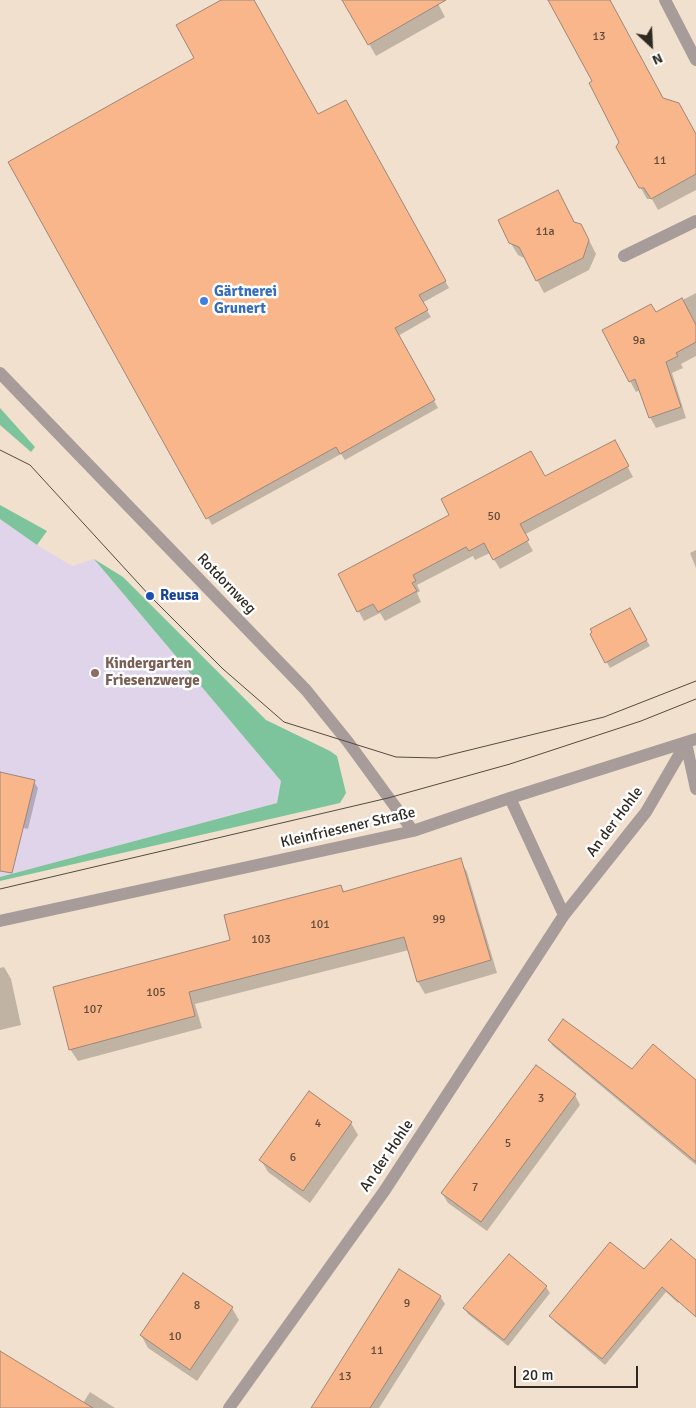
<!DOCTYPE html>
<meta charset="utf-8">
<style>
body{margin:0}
#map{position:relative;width:696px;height:1408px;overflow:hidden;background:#f1e0cd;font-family:Signika,sans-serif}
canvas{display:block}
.north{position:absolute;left:626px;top:20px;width:50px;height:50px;-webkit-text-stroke:4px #fff;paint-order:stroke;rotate:155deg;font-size:14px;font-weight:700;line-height:20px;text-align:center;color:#2f2921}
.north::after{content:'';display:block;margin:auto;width:18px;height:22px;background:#2f2921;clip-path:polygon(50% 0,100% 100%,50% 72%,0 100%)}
.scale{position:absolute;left:514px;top:1366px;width:124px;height:22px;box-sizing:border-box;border:2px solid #2f2921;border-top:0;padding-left:6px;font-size:15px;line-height:18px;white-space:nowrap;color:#2f2921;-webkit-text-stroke:4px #fff;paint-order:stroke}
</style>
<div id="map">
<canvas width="696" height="1408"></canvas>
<div class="north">N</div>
<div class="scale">20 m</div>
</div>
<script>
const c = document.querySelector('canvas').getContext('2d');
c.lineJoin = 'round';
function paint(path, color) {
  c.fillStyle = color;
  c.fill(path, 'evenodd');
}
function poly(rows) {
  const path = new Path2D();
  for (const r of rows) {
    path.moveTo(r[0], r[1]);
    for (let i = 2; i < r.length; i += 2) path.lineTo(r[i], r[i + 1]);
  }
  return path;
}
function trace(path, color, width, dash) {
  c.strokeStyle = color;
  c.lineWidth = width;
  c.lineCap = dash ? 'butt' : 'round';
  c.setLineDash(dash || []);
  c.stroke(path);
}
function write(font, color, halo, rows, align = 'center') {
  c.font = font + ' Signika,sans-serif';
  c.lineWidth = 5;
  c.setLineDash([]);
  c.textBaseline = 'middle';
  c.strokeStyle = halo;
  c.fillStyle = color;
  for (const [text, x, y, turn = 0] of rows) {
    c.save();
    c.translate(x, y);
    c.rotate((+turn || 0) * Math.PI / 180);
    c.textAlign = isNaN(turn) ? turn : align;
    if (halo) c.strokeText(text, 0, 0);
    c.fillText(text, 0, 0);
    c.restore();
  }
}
const education = poly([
 [0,519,37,545,72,566,94,559,281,781,277,803,0,877]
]);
const green = poly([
 [0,408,35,447,31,452,0,425],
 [0,505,47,531,37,545,0,519],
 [94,559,123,577,266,720,330,751,337,756,346,793,340,803,0,881,0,877,277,803,281,781]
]);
const shadow = poly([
 [224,0,253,0,318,116,345,102,449,288,422,303,431,317,398,336,438,408,345,460,341,454,212,525,9,163,196,59],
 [344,0,436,0,445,17,376,56],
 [603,0,609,0,663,99,696,136,696,190,658,210,652,199,647,199,618,147,621,142,594,81],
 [558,191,575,223,588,238,596,254,589,270,544,293,526,259,518,255,510,242],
 [696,293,696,356,681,364,683,368,672,373,686,418,656,428,650,417,640,390,636,392,630,381,656,314],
 [620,452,633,477,524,535,533,551,500,569,490,553,475,560,473,556,417,585,420,591,417,593,421,602,385,621,380,613,364,621,339,575,544,478],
 [696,550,696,568,690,553],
 [629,609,650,646,610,668,591,634],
 [0,773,34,782,38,788,28,829,0,822],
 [460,860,467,872,497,973,425,994,418,982,409,950,195,1004,202,1028,78,1061,70,1049,232,941,341,886,345,893],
 [4,967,11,979,21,1025,0,1030,0,968],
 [549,1040,632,1070,696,1082,696,1165,553,1046],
 [575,1095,580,1105,487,1231,448,1203,442,1193],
 [351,1123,358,1135,310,1203,268,1172,261,1160],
 [509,1256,546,1287,550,1293,508,1346,468,1314,464,1308],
 [696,1262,696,1282,678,1303,666,1292,605,1365,555,1322,551,1316,645,1271],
 [440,1296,445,1304,379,1408,312,1408],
 [232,1308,239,1320,197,1381,148,1348,141,1335],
 [0,1352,83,1403,90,1392,115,1408,0,1408]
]);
const building = poly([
 [221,0,254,0,318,114,346,100,446,281,419,295,428,310,395,328,435,400,340,454,336,447,206,519,8,162,194,58,176,25,221,0],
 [342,0,446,0,368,45,342,0],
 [548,0,610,0,663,98,679,103,696,134,696,174,651,199,644,188,639,188,616,147,619,142,589,83,592,81,548,0],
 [558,190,574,222,581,224,589,240,583,258,536,281,519,247,509,243,498,220,558,190],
 [682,298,696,325,696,342,676,353,678,356,666,362,681,407,649,418,635,379,629,382,602,330,651,304,656,312,682,298],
 [615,440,629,466,520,524,529,540,493,560,484,543,469,551,466,547,413,575,416,581,412,583,417,591,378,612,373,604,357,612,338,574,449,515,441,499,531,451,545,476,615,440],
 [630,608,647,640,605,663,590,634,592,632,590,629,630,608],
 [0,772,35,780,12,873,0,871,0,772],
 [461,858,491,960,417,982,404,937,189,992,195,1016,69,1050,53,987,230,940,224,915,341,885,343,892,461,858],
 [563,1019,632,1069,653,1044,696,1080,696,1162,548,1040,563,1019],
 [536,1065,576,1094,481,1222,441,1193,536,1065],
 [309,1091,352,1122,303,1191,259,1160,309,1091],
 [671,1239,696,1260,696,1317,662,1287,602,1359,549,1316,610,1242,644,1269,671,1239],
 [509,1254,547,1286,504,1340,463,1308,509,1254],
 [399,1269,441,1296,370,1408,311,1408,399,1269],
 [183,1273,233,1307,190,1370,140,1335,183,1273],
 [0,1351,93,1408,0,1408,0,1351]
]);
const minor = poly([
 [665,0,696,60],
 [624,256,696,221],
 [0,373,306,690,348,742,413,831],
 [686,743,696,789],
 [510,798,564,915],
 [0,921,413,831,510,798,696,739],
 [229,1408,385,1190,564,915,646,812,686,743]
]);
const tram = poly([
 [0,450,30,465,150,596,223,669,284,722,396,757,437,758,604,717,696,681],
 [0,889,388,798,510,764,641,721,696,699]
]);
const markers = [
 [204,301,5,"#3f7fe0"],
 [150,596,5,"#1a4fb4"],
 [95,673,5,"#8d6e63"]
];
const numberNames = [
 ["13",599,37],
 ["11",660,161],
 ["11a",545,232],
 ["9a",639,341],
 ["50",494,517],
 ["99",439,920],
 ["101",320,925],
 ["103",261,940],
 ["105",156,993],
 ["107",93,1010],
 ["3",541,1099],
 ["4",318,1124],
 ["5",508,1144],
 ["6",293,1158],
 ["7",475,1188],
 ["9",407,1304],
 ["8",197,1306],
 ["10",175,1337],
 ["11",377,1351],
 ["13",345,1377]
];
const shopNames = [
 ["Gärtnerei",214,292],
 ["Grunert",214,309]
];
const streetNames = [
 ["Rotdornweg",226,584,46],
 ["An der Hohle",615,822,-53],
 ["Kleinfriesener Straße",348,828,-13],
 ["An der Hohle",387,1156,-56]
];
const transitNames = [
 ["Reusa",160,596]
];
const educationNames = [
 ["Kindergarten",105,664],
 ["Friesenzwerge",105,681]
];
paint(education, '#dfd4e9');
paint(green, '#7dc49c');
paint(shadow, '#0003');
paint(building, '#f9b68a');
trace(building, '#9c877a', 1);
trace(minor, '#a89c9a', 12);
trace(tram, '#534b41', 1);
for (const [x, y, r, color] of markers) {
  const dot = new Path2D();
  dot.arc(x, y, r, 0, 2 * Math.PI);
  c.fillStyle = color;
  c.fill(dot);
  trace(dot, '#fff', 2);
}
write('12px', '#624c3b', null, numberNames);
write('bold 15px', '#366cbe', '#fff', shopNames, 'left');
write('15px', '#2f2921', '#fff', streetNames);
write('bold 15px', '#164399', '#fff', transitNames, 'left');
write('bold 15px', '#785e54', '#fff', educationNames, 'left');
</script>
